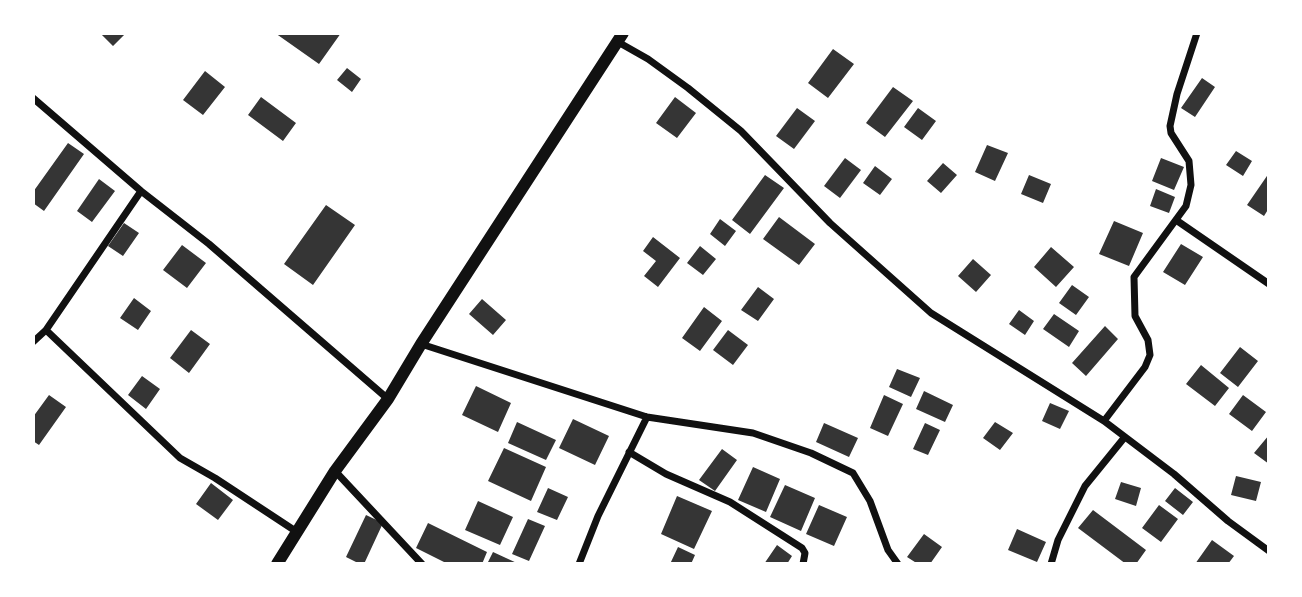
<!DOCTYPE html>
<style>
body{margin:0}
#map{position:relative;width:1302px;height:597px;overflow:hidden;background:#fff;font-family:Quicksand,sans-serif}
canvas{display:block}
.frame{position:absolute;inset:0;border:35px solid #fff;pointer-events:none}
</style>
<div id="map">
<canvas width="1302" height="597"></canvas>
<div class="frame"></div>
</div>
<script>
const c = document.querySelector('canvas').getContext('2d');
c.lineJoin = 'round';
function paint(path, color) {
  c.fillStyle = color;
  c.fill(path, 'evenodd');
}
function poly(rows) {
  const path = new Path2D();
  for (const r of rows) {
    path.moveTo(r[0], r[1]);
    for (let i = 2; i < r.length; i += 2) path.lineTo(r[i], r[i + 1]);
  }
  return path;
}
function trace(path, color, width, dash) {
  c.strokeStyle = color;
  c.lineWidth = width;
  c.lineCap = dash ? 'butt' : 'round';
  c.setLineDash(dash || []);
  c.stroke(path);
}
const building = poly([
 [100,33,126,33,113,46],
 [275,33,341,33,319,64],
 [833,49,854,64,828,98,808,83],
 [347,68,361,79,352,92,337,80],
 [205,71,225,87,203,115,183,100],
 [1202,78,1215,87,1195,117,1181,108],
 [893,87,913,101,885,137,866,123],
 [261,97,296,123,283,141,248,115],
 [675,97,696,113,677,138,656,123],
 [797,108,815,121,794,149,776,136],
 [918,108,936,121,922,140,904,127],
 [68,143,84,154,44,211,33,203,33,192],
 [987,145,1008,153,995,181,975,172],
 [1236,151,1252,161,1243,176,1226,165],
 [845,158,861,170,840,198,824,186],
 [1161,158,1184,167,1174,190,1152,181],
 [943,163,957,175,941,193,927,181],
 [875,166,892,179,880,195,863,183],
 [1269,173,1269,208,1264,216,1247,205],
 [765,175,784,188,750,234,732,220],
 [1029,175,1051,184,1043,203,1021,194],
 [99,179,115,191,92,222,77,211],
 [1156,189,1175,197,1169,213,1150,206],
 [326,205,355,225,313,285,284,264],
 [779,217,815,244,799,265,763,239],
 [720,219,736,231,725,246,710,234],
 [1114,221,1143,233,1129,266,1099,254],
 [124,223,139,233,123,256,108,246],
 [653,237,680,258,658,287,644,276,656,261,643,251],
 [1181,244,1203,257,1185,285,1163,272],
 [182,245,206,263,187,288,163,270],
 [700,246,716,259,703,275,687,263],
 [1051,247,1074,267,1056,287,1034,267],
 [973,259,991,275,976,292,958,276],
 [1072,285,1089,297,1076,315,1059,303],
 [758,287,774,299,758,321,741,310],
 [134,298,151,311,138,330,120,318],
 [482,299,506,320,493,335,469,314],
 [704,307,722,321,700,351,682,338],
 [1019,310,1034,321,1025,335,1009,324],
 [1054,314,1079,331,1069,347,1043,329],
 [1105,326,1118,339,1086,376,1072,363],
 [191,330,210,344,189,373,170,358],
 [728,330,748,345,733,365,713,350],
 [1240,347,1258,361,1238,387,1220,373],
 [1201,365,1229,388,1215,406,1186,384],
 [897,369,920,378,911,397,889,387],
 [142,376,160,389,146,409,128,395],
 [476,386,511,403,498,432,462,415],
 [924,391,953,405,945,422,916,409],
 [49,395,66,407,39,445,33,441,33,417],
 [884,395,903,404,888,436,870,428],
 [1243,395,1266,412,1252,431,1229,414],
 [1050,403,1069,411,1060,429,1042,421],
 [573,419,609,436,595,465,559,448],
 [517,422,556,440,546,460,508,443],
 [995,422,1013,433,1000,450,983,438],
 [824,423,858,438,849,457,816,442],
 [925,423,940,430,928,455,913,449],
 [1269,435,1269,464,1254,453],
 [504,448,546,467,531,501,488,481],
 [722,449,737,460,715,491,699,480],
 [753,467,780,479,766,512,738,500],
 [1236,476,1261,482,1256,501,1231,495],
 [1121,482,1141,488,1136,506,1115,499],
 [211,483,233,500,218,520,196,504],
 [785,485,815,498,801,531,770,517],
 [548,488,568,497,557,520,537,512],
 [1175,488,1193,502,1183,515,1165,501],
 [677,496,712,511,694,549,661,534],
 [478,501,513,517,500,545,465,530],
 [819,505,847,517,834,546,806,534],
 [1159,505,1178,519,1161,542,1142,528],
 [1093,510,1146,550,1136,564,1126,564,1078,528],
 [366,515,383,523,364,564,360,564,346,557],
 [528,519,545,526,529,561,512,554],
 [428,523,487,552,482,564,448,564,416,548],
 [1017,529,1046,542,1037,562,1008,550],
 [924,534,942,547,930,564,918,564,907,557],
 [1212,540,1234,556,1228,564,1195,564],
 [777,545,792,556,787,564,764,564],
 [678,547,695,555,691,564,670,564],
 [493,552,519,564,487,564]
]);
const minor = poly([
 [618,42,648,59,688,88,741,131,830,223,931,313,1104,421,1174,474,1228,521,1269,551],
 [33,98,141,191,209,244,388,399],
 [1176,220,1269,284],
 [46,330,180,458,215,478,297,532],
 [33,342,46,330,141,191],
 [421,344,647,417,753,433,811,453,853,473,870,501,888,550,898,564],
 [1104,421,1145,367,1150,355,1148,340,1135,316,1134,277,1186,206,1191,185,1189,161,1171,133,1170,126,1177,94,1197,33],
 [629,452,666,474,730,502,802,548,805,553,803,564],
 [335,471,422,564],
 [579,564,598,516,647,417],
 [1051,564,1058,540,1085,486,1124,438]
]);
const tertiary = poly([
 [277,564,335,471,388,399,421,344,623,33]
]);
paint(building, '#353535');
trace(minor, '#111', 7);
trace(tertiary, '#111', 12);
</script>
